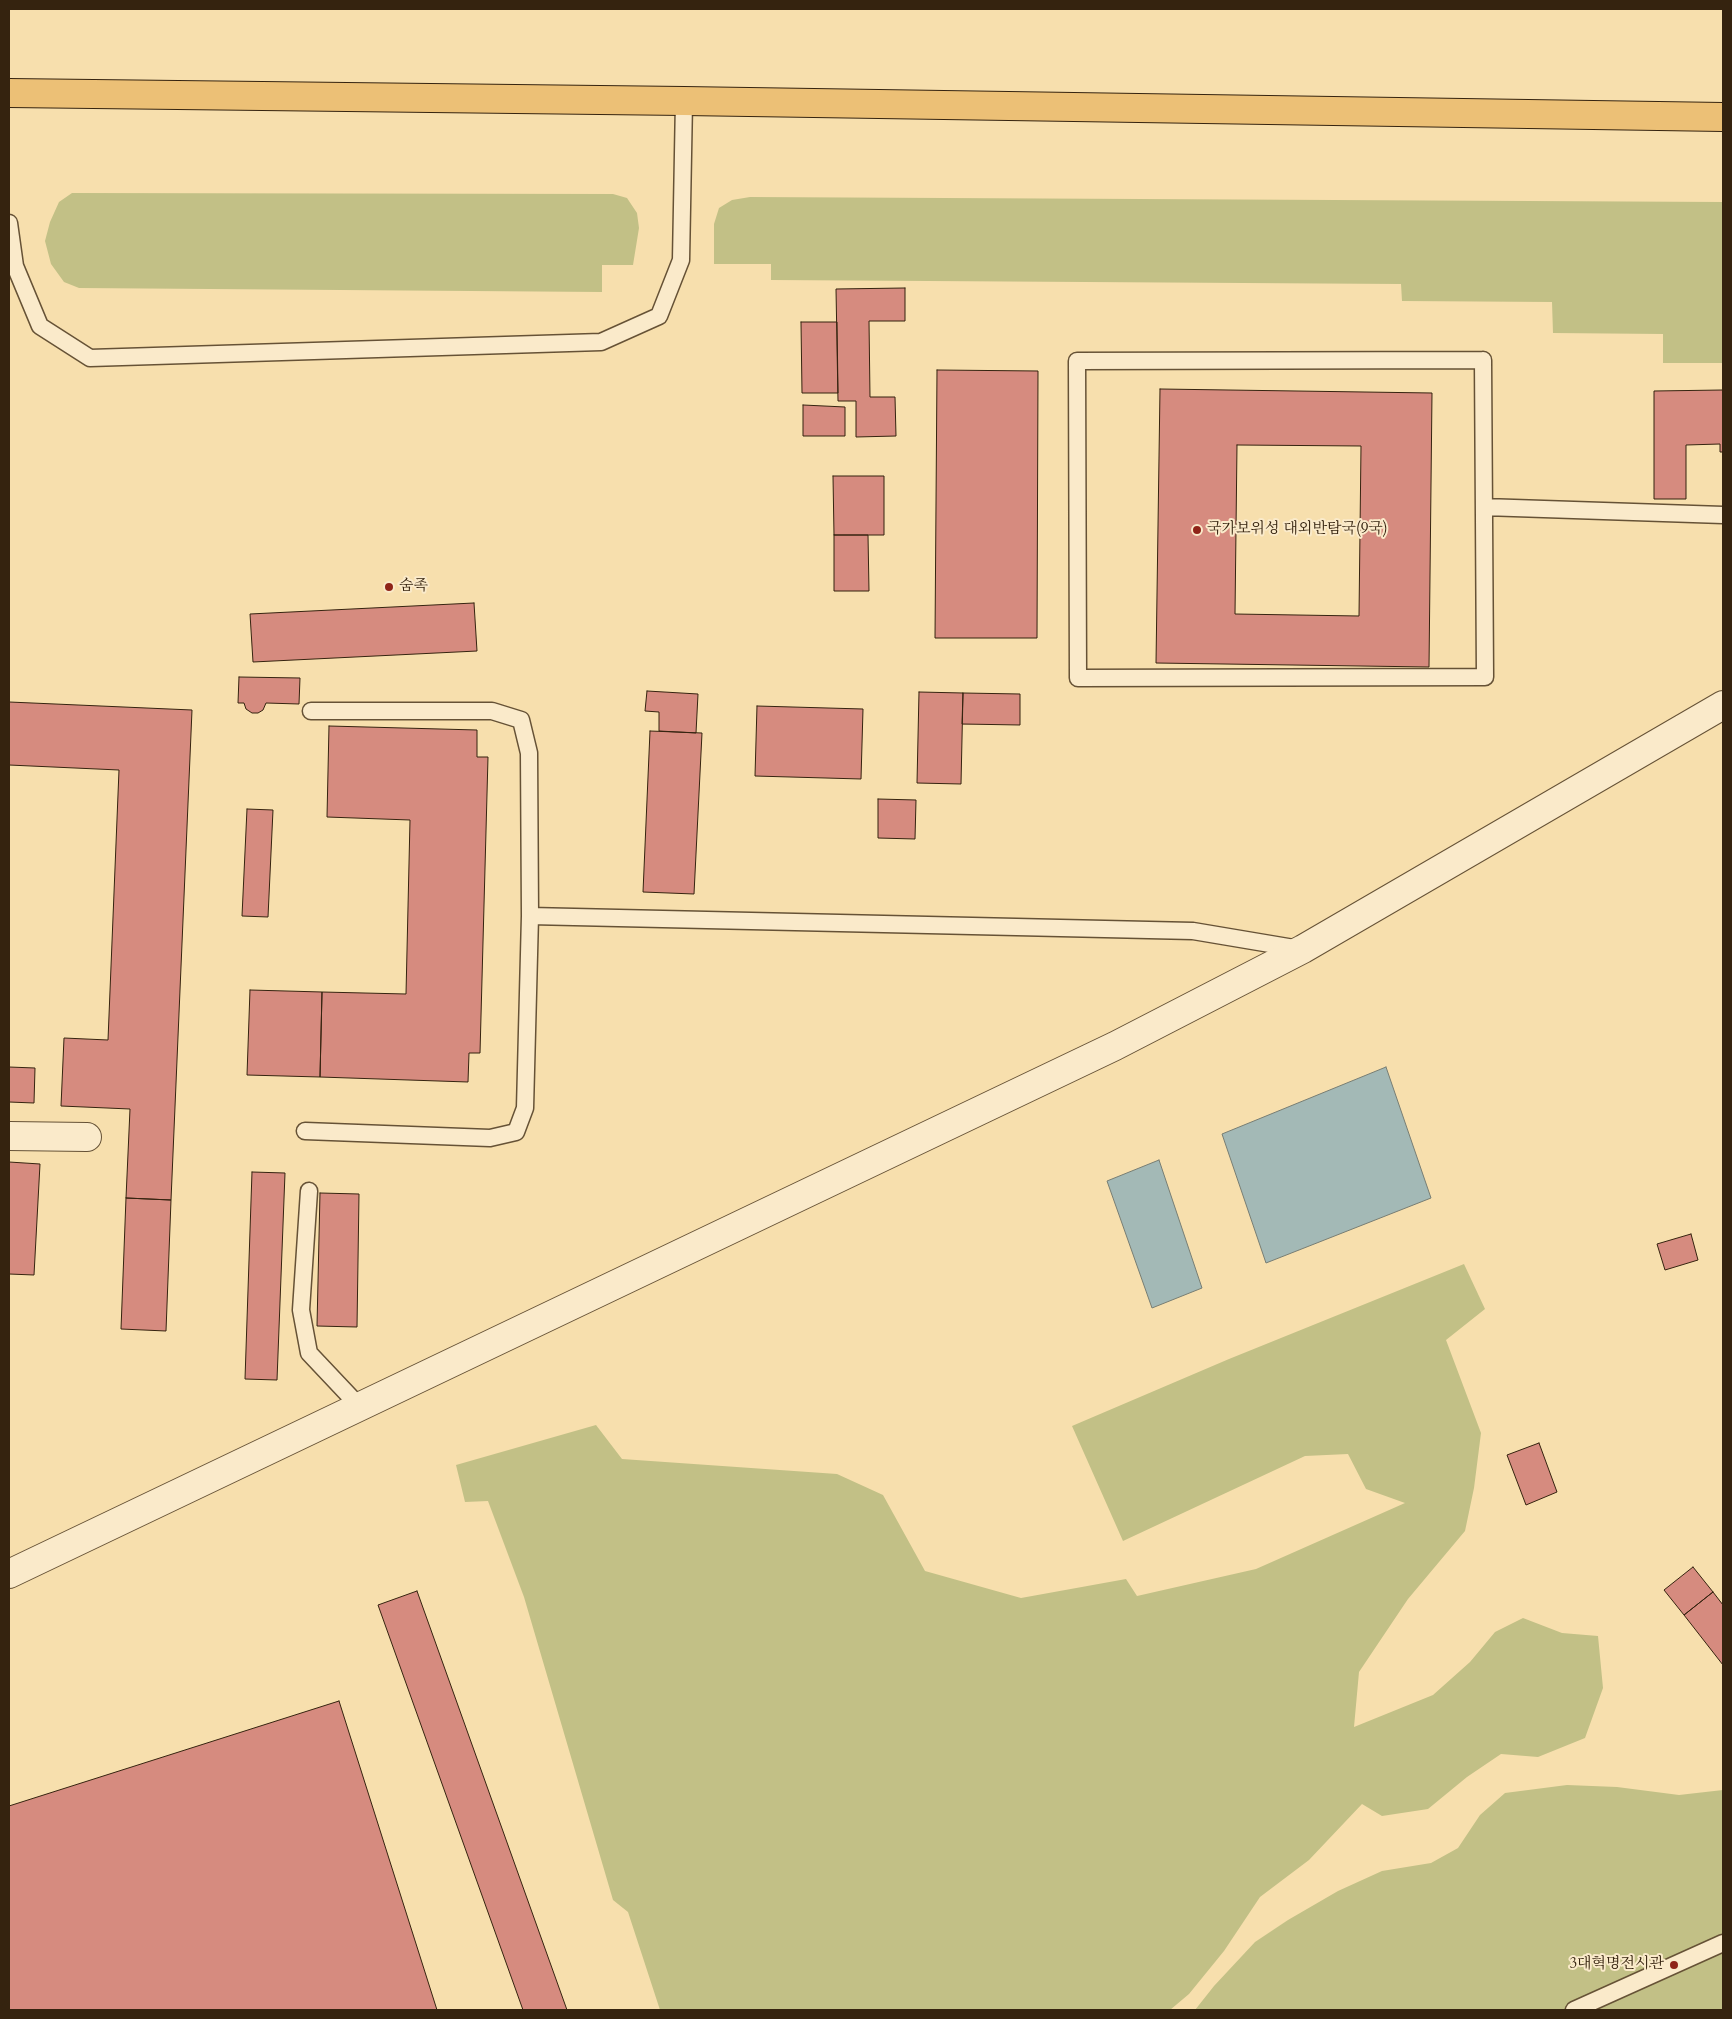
<!DOCTYPE html>
<meta charset="utf-8">
<style>
body{margin:0}
#map{position:relative;width:1732px;height:2019px;overflow:hidden;background:#f7dfad;font-family:Cardo,serif}
canvas{display:block}
.frame{position:absolute;inset:0;border:10px solid #35230f;pointer-events:none}
</style>
<div id="map">
<canvas width="1732" height="2019"></canvas>
<div class="frame"></div>
</div>
<script>
const c = document.querySelector('canvas').getContext('2d');
c.lineJoin = 'round';
function paint(path, color) {
  c.fillStyle = color;
  c.fill(path, 'evenodd');
}
function poly(rows) {
  const path = new Path2D();
  for (const r of rows) {
    path.moveTo(r[0], r[1]);
    for (let i = 2; i < r.length; i += 2) path.lineTo(r[i], r[i + 1]);
  }
  return path;
}
function trace(path, color, width, dash) {
  c.strokeStyle = color;
  c.lineWidth = width;
  c.lineCap = dash ? 'butt' : 'round';
  c.setLineDash(dash || []);
  c.stroke(path);
}
function write(font, color, halo, rows, align = 'center') {
  c.font = font + ' Cardo,"Noto Serif KR",serif';
  c.lineWidth = 4;
  c.setLineDash([]);
  c.textBaseline = 'middle';
  c.strokeStyle = halo;
  c.fillStyle = color;
  for (const [text, x, y, turn = 0] of rows) {
    c.save();
    c.translate(x, y);
    c.rotate((+turn || 0) * Math.PI / 180);
    c.textAlign = isNaN(turn) ? turn : align;
    if (halo) c.strokeText(text, 0, 0);
    c.fillText(text, 0, 0);
    c.restore();
  }
}
const green = poly([
 [72,193,613,194,627,198,637,213,639,228,633,265,602,265,602,292,79,288,64,282,51,264,45,241,50,222,59,202],
 [750,197,1723,202,1723,363,1663,363,1663,334,1553,333,1552,302,1402,301,1401,284,771,280,771,264,714,264,714,224,719,208,732,200],
 [1464,1264,1485,1309,1446,1340,1481,1433,1474,1488,1465,1531,1408,1599,1359,1672,1354,1727,1433,1695,1470,1662,1495,1632,1523,1618,1562,1633,1598,1636,1603,1688,1585,1738,1538,1757,1501,1754,1467,1777,1428,1809,1382,1816,1362,1804,1309,1860,1260,1897,1224,1951,1189,1994,1170,2010,660,2010,628,1912,613,1900,524,1597,488,1501,465,1502,456,1465,596,1425,622,1459,837,1474,883,1495,925,1571,1021,1598,1126,1579,1137,1596,1256,1569,1405,1503,1366,1489,1348,1454,1305,1456,1123,1541,1072,1426,1229,1359],
 [1567,1785,1617,1787,1679,1795,1723,1790,1723,2010,1195,2010,1214,1986,1255,1942,1288,1920,1338,1891,1382,1871,1431,1863,1458,1848,1480,1815,1505,1793]
]);
const water = poly([
 [1386,1067,1431,1198,1266,1263,1222,1134,1386,1067],
 [1159,1160,1202,1288,1152,1308,1107,1181,1159,1160]
]);
const building = poly([
 [905,288,905,321,869,321,870,397,895,397,896,436,856,437,856,401,838,401,836,289,905,288],
 [801,322,837,322,838,393,802,393,801,322],
 [937,370,1038,371,1037,638,935,638,937,370],
 [1160,389,1432,393,1429,667,1156,663,1160,389],
 [1237,445,1361,446,1359,616,1235,614,1237,445],
 [1723,390,1723,452,1720,452,1720,444,1686,445,1686,499,1654,499,1654,391,1723,390],
 [803,405,845,407,845,436,803,436,803,405],
 [833,476,884,476,884,535,834,535,833,476],
 [834,535,868,535,869,591,834,591,834,535],
 [474,603,477,651,253,662,250,614,474,603],
 [239,677,300,678,299,704,266,703,263,710,258,713,252,713,246,709,244,703,238,703,239,677],
 [647,691,698,694,696,733,659,731,659,712,645,711,647,691],
 [919,692,963,693,961,784,917,783,919,692],
 [963,693,1020,694,1020,725,962,724,963,693],
 [9,702,192,710,171,1200,126,1198,130,1109,61,1106,64,1038,108,1040,119,770,9,765,9,702],
 [757,706,863,709,861,779,755,776,757,706],
 [329,726,477,730,477,757,488,757,480,1053,469,1053,468,1082,320,1077,322,992,406,994,410,820,327,817,329,726],
 [650,731,702,733,694,894,643,892,650,731],
 [878,799,916,800,915,839,878,838,878,799],
 [247,809,273,810,268,917,242,916,247,809],
 [250,990,322,992,320,1077,247,1075,250,990],
 [9,1067,35,1068,34,1103,9,1102,9,1067],
 [9,1162,40,1164,34,1275,9,1274,9,1162],
 [252,1172,285,1173,277,1380,245,1379,252,1172],
 [320,1193,359,1194,357,1327,317,1326,320,1193],
 [126,1198,171,1200,166,1331,121,1329,126,1198],
 [1691,1234,1698,1260,1665,1270,1657,1244,1691,1234],
 [1539,1443,1557,1492,1526,1505,1507,1455,1539,1443],
 [1693,1567,1713,1592,1684,1615,1664,1590,1693,1567],
 [417,1591,567,2010,523,2010,378,1605,417,1591],
 [1713,1592,1723,1605,1723,1665,1684,1615,1713,1592],
 [339,1701,437,2010,9,2010,9,1806,339,1701]
]);
const lane = poly([
 [9,223,15,266,40,326,90,358,601,342,659,316,681,260,684,101],
 [1483,360,1485,677,1078,678,1077,361,1483,360],
 [1484,507,1723,515],
 [530,916,1193,931,1300,949],
 [305,1131,490,1138,516,1132,525,1108,530,916,529,753,521,720,492,711,311,711],
 [309,1191,301,1310,309,1353,359,1406],
 [1574,2010,1723,1943]
]);
const street = poly([
 [9,1136,87,1137],
 [9,1574,1115,1046,1303,949,1723,705]
]);
const primary = poly([
 [9,93,684,101,1723,117]
]);
const markers = [
 [1197,530,5,"#8f2418"],
 [389,587,5,"#8f2418"],
 [1674,1965,5,"#8f2418"]
];
const poiNames = [
 ["국가보위성 대외반탐국(9국)",1207,530],
 ["숨족",399,587],
 ["3대혁명전시관",1664,1965,"right"]
];
paint(green, '#c2c086');
paint(water, '#a3b9b6');
trace(water, '#777d73', 1);
paint(building, '#d68b7f');
trace(building, '#35230f', 1);
trace(lane, '#665236', 19);
trace(street, '#665236', 30);
trace(primary, '#35230f', 30);
trace(lane, '#faeaca', 16);
trace(street, '#faeaca', 28);
trace(primary, '#ecc076', 28);
for (const [x, y, r, color] of markers) {
  const dot = new Path2D();
  dot.arc(x, y, r, 0, 2 * Math.PI);
  c.fillStyle = color;
  c.fill(dot);
  trace(dot, '#faeaca', 2);
}
write('15px', '#35230f', '#faeaca', poiNames, 'left');
</script>
